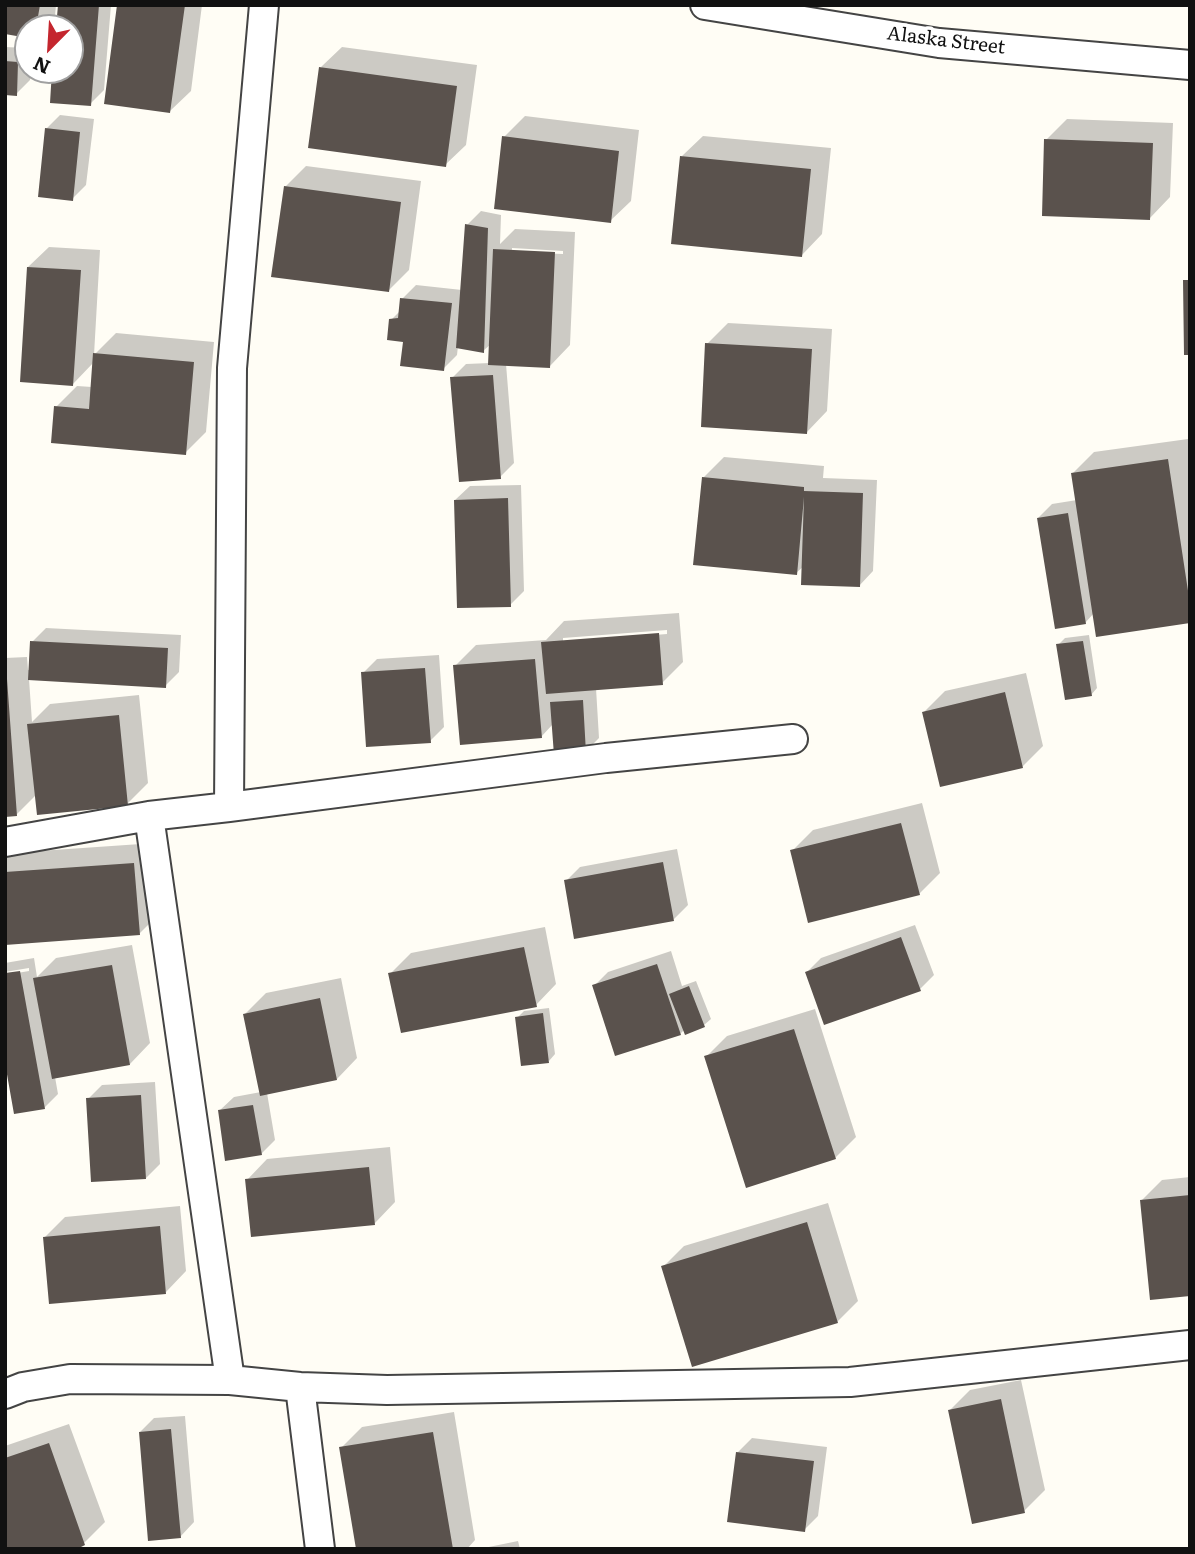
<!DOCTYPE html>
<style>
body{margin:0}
#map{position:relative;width:1195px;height:1554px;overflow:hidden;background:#fffdf5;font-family:Literata,serif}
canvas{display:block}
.frame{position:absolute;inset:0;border:7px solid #111;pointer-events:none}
.north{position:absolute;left:14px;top:14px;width:70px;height:70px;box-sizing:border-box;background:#fff;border:2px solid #a0a0a0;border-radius:50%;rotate:204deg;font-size:19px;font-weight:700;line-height:28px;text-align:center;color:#111}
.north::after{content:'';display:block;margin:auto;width:24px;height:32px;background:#c4262e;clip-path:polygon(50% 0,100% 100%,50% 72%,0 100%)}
</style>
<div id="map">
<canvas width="1195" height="1554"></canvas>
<div class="frame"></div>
<div class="north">N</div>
</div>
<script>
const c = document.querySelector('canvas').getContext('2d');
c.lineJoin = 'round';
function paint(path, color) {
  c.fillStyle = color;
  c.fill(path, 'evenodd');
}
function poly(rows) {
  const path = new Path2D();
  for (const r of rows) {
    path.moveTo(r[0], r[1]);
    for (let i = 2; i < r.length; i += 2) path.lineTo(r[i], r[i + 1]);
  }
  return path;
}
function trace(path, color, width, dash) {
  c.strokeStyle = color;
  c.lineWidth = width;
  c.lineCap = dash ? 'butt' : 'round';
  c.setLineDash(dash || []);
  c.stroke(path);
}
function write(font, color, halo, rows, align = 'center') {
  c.font = font + ' Literata,serif';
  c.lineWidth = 7;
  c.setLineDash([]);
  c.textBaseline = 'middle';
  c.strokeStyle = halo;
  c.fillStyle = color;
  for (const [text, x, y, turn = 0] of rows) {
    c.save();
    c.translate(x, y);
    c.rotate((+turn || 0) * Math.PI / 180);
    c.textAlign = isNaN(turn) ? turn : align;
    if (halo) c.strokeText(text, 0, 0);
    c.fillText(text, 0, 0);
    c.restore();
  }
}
const shadow = poly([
 [5,5,56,5,55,16,43,28,28,28,28,36],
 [59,5,111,5,104,90,90,104,54,70,70,70,70,28,58,28],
 [118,5,202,5,191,91,170,111],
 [5,47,28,48,28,70,31,70,30,80,16,94,5,94],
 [342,47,477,65,466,145,445,165,321,67],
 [60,115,94,119,86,185,72,199,46,129],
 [525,116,639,130,631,201,610,221,504,137],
 [1067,119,1173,123,1170,197,1150,218,1046,140],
 [703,136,831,148,822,234,802,255,682,156],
 [306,166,421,181,409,270,388,291,285,187],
 [481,211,501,215,500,244,515,229,575,232,570,345,550,366,506,364,514,463,500,477,452,378,466,364,490,363,491,344,483,351,458,346,457,355,443,369,405,340,391,320,401,310,402,299,416,285,462,290,467,225],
 [512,248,563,251,563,254,512,252],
 [49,247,100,250,94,355,116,333,214,342,206,432,185,453,56,407,77,386,92,387,94,362,73,384,28,267],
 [728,323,832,329,827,411,807,432,707,344],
 [1188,439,1190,449,1190,621,1094,613,1085,623,1038,518,1052,504,1077,500,1073,473,1094,452],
 [724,457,824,466,823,478,877,480,873,571,859,586,804,566,796,573,703,478],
 [521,485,524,591,510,605,455,500,470,486],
 [679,613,683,662,662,683,596,688,599,738,585,752,553,724,541,737,455,666,476,645,546,640,564,621],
 [667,630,667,634,563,642,563,638],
 [46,628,181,635,179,672,165,686,29,679,32,722,50,704,139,695,148,783,127,804,36,795,16,815,5,815,5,658,27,657,28,670,31,670,32,642],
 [1089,635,1097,688,1091,695,1058,645,1065,638],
 [439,655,444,727,430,741,363,673,377,659],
 [1026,673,1043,746,1022,767,924,712,945,691],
 [922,803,940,873,919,894,792,851,813,830],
 [155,843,160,913,139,934,5,943,5,858,10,853],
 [677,849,688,905,674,919,566,881,580,867],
 [915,925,934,975,920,989,807,972,821,958],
 [545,927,556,984,536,1005,390,974,411,953],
 [132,945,150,1043,130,1064,55,1077,58,1094,44,1108,5,975,29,971,29,968,5,972,5,963,34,958,37,977,56,958],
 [671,951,682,986,696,981,711,1019,704,1025,686,1033,685,1029,680,1034,594,986,608,972],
 [341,978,357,1058,337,1079,267,1093,275,1140,261,1154,219,1111,234,1097,261,1092,245,1014,266,993],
 [549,1008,555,1054,549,1061,517,1018,524,1011],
 [815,1009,856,1137,835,1158,706,1057,727,1036],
 [155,1082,160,1164,146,1178,88,1099,102,1085],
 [390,1147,395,1202,375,1223,247,1180,267,1159],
 [1190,1177,1190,1294,1141,1201,1162,1180],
 [828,1203,858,1301,837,1322,663,1267,684,1246],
 [180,1206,186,1271,166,1292,44,1238,65,1217],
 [1021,1380,1045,1490,1024,1511,949,1411,970,1390],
 [454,1412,475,1540,467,1549,358,1549,341,1448,362,1427],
 [185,1416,194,1522,180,1537,140,1432,154,1418],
 [69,1424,105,1522,84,1543,5,1549,5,1446],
 [752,1438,827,1447,818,1516,804,1530,737,1453],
 [518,1541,520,1549,479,1549]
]);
const building = poly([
 [5,5,40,5,36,28,28,28,28,38,5,34],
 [58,5,99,5,91,106,50,103,52,70,70,70,70,28,56,28],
 [117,5,185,5,170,113,104,104],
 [5,61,18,62,17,96,5,95],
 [319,67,457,86,446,167,308,148],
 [45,128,80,132,73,201,38,197],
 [502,136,619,151,611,223,494,209],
 [1044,139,1153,143,1150,220,1042,216],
 [680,156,811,169,802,257,671,244],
 [284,186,401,202,389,292,271,277],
 [465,224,488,228,484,353,456,348],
 [493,249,555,252,550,368,488,365],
 [27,267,81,270,73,386,20,382],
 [1183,280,1190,280,1190,355,1184,355],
 [400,298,452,303,444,371,400,366,403,342,387,340,389,319,398,318],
 [705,343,812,349,807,434,701,427],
 [93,353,194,362,186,455,51,443,54,406,89,409],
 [493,375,501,479,459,482,450,377],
 [1168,459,1190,604,1190,623,1096,637,1071,473],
 [702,477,804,487,804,491,863,493,860,587,801,585,804,497,797,575,693,565],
 [508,498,511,607,457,608,454,500],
 [1068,513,1086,624,1055,629,1037,518],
 [659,633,663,685,546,694,541,642],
 [30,641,168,648,166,688,28,680],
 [1083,641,1092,696,1065,700,1056,644],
 [535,659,542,738,460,745,453,665],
 [425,668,431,743,366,747,361,672],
 [5,679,7,679,17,816,5,817],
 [1005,692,1023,768,940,787,922,712],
 [583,700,586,753,554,755,550,702],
 [119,715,128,806,37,815,27,724],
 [901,823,920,895,808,923,790,850],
 [663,862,674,921,574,939,564,880],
 [134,863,140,935,5,945,5,872],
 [901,937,921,991,824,1025,805,972],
 [524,947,537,1007,401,1033,388,973],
 [657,964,681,1035,615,1056,592,985],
 [112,965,130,1065,52,1079,33,978],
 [20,971,45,1109,14,1114,5,1063,5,973],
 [689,986,705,1027,685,1035,669,994],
 [320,998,337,1080,260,1096,243,1014],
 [543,1013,549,1063,521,1066,515,1017],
 [794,1029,836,1159,746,1188,704,1056],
 [141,1095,146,1179,91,1182,86,1098],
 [253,1105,262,1155,225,1161,218,1110],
 [369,1167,375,1225,251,1237,245,1179],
 [1190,1195,1190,1296,1150,1300,1140,1200],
 [807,1222,838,1323,692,1367,661,1266],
 [160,1226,166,1294,49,1304,43,1237],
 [1001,1399,1025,1513,972,1524,948,1410],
 [171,1429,181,1538,148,1541,139,1432],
 [433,1432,453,1549,356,1549,339,1447],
 [49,1443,85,1545,77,1549,5,1549,5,1458],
 [736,1452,814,1461,805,1532,727,1522]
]);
const street = poly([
 [705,5,939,43,1190,65],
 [229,807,232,368,264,5],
 [149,816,230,1380],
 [5,842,149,816,229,807,606,758,793,739],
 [300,1387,320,1549],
 [5,1394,23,1387,70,1379,230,1380,300,1387,387,1390,850,1382,1190,1345]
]);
const streetNames = [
 ["Alaska Street",946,41,7]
];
paint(shadow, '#0003');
paint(building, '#5a524d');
trace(street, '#444', 32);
trace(street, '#fff', 28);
write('19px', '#111', '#fff', streetNames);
</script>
